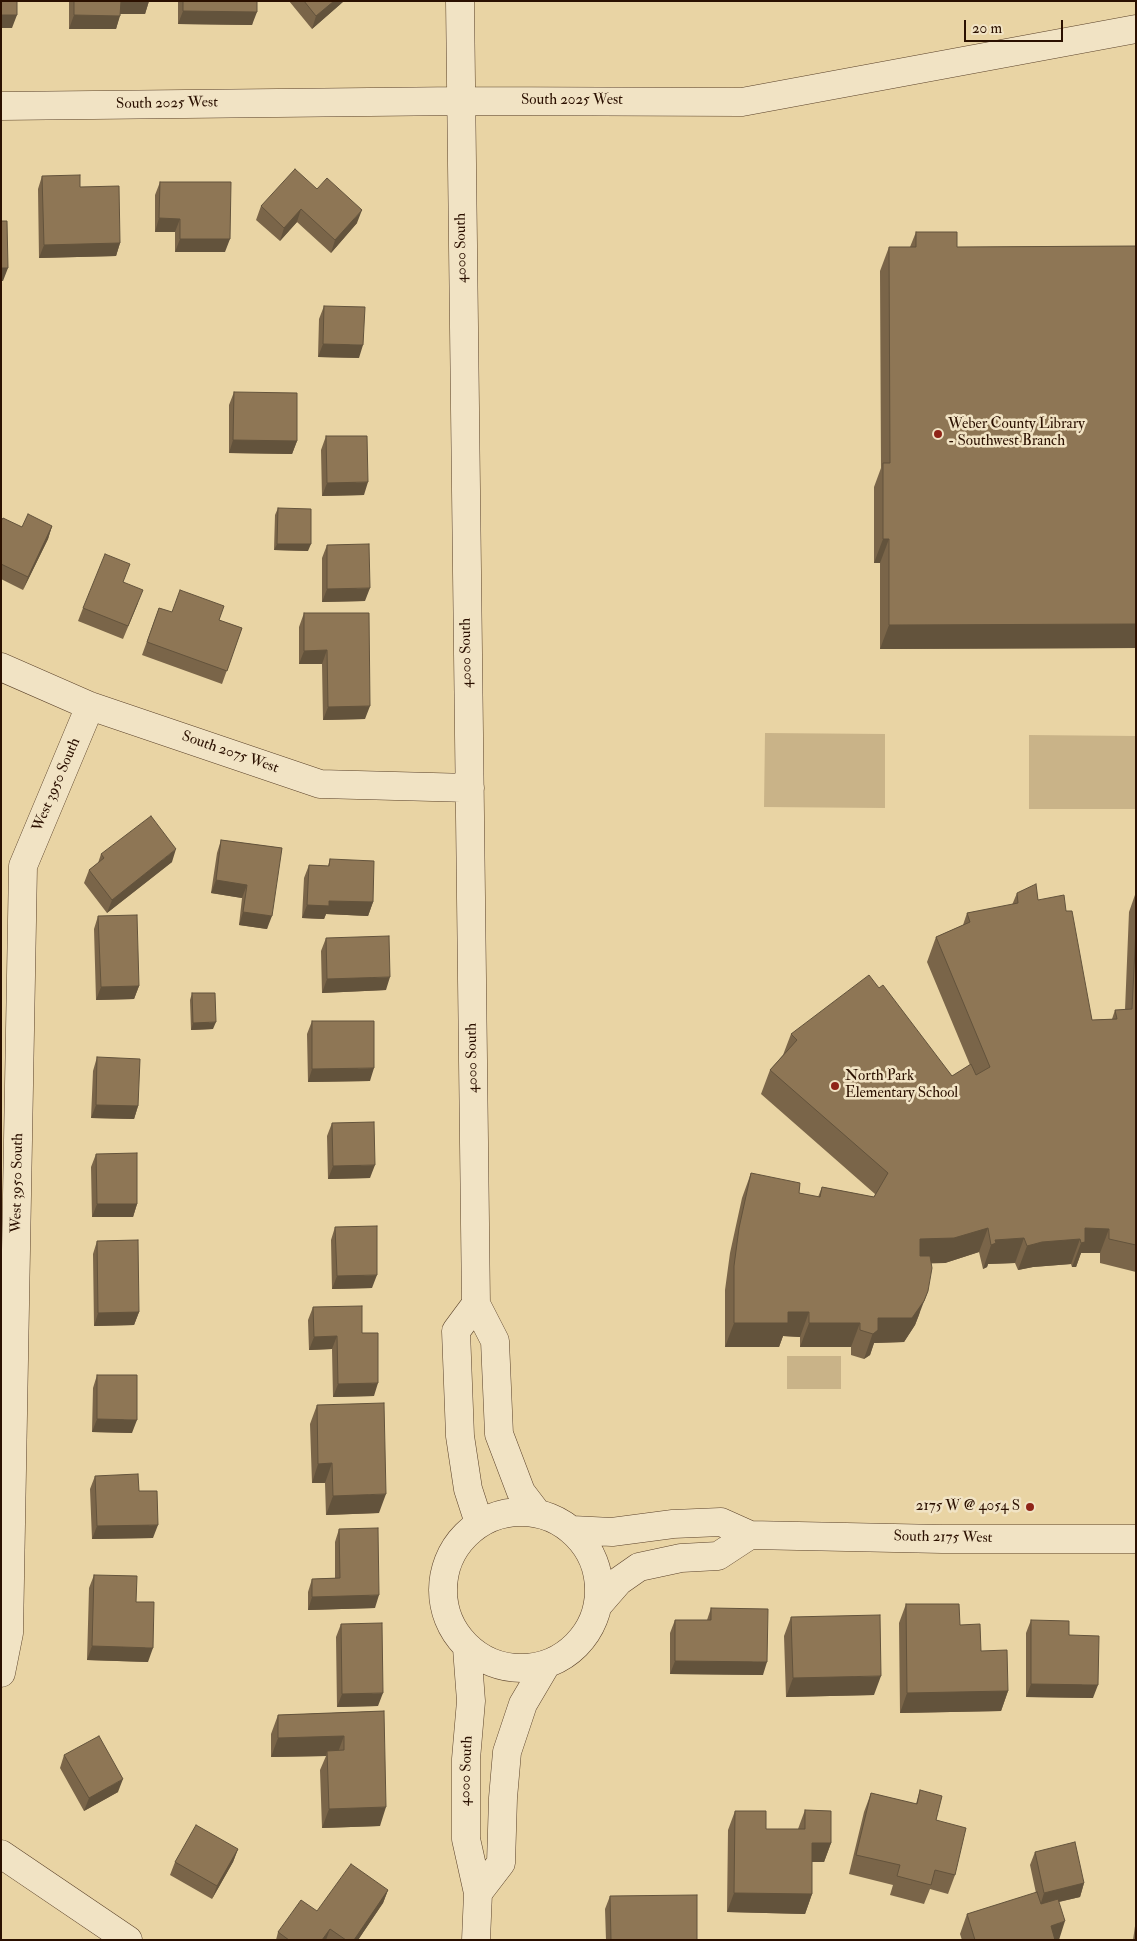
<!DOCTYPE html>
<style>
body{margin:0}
#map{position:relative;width:1137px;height:1941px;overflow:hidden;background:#e9d4a4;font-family:"IM FELL Double Pica",serif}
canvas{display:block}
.frame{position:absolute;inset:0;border:2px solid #2b1000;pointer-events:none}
.scale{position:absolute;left:964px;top:20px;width:99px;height:22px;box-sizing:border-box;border:2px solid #2b1000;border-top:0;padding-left:6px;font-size:15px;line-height:18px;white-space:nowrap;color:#2b1000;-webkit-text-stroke:4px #f1e3c4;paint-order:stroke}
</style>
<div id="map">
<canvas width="1137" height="1941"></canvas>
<div class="frame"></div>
<div class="scale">20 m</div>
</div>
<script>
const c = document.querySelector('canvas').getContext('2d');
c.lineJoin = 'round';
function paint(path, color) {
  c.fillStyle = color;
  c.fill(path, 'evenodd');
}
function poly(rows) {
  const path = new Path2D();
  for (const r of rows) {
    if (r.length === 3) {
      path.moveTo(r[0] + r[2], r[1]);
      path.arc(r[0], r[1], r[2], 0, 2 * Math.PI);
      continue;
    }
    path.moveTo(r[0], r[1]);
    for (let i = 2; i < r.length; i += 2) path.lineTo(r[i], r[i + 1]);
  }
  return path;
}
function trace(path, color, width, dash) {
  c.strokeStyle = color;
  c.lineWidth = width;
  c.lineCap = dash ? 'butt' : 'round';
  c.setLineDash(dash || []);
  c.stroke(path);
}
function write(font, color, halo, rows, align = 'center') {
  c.font = font + ' "IM FELL Double Pica",serif';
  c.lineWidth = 5;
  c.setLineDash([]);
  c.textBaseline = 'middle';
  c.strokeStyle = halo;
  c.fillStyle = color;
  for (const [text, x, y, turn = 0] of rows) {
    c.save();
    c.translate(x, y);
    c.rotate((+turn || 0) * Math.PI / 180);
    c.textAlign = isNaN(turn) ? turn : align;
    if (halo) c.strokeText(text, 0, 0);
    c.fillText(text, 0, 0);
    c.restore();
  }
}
const green = poly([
 [765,733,885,734,885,808,764,807],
 [1029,735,1136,736,1136,809,1029,809],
 [787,1356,841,1356,841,1389,787,1389]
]);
const minor = poly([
 [460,1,476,1304,495,1341,499,1434,521,1492,537,1513],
 [1,106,461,101,742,102,1136,29],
 [1,667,90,706,320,784,470,788],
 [476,1304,456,1331,460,1436,468,1489,479,1523],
 [521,1590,78],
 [572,1530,612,1532,673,1524,721,1522,750,1535,942,1539,1136,1539],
 [599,1604,619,1581,639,1567,681,1558,718,1556,750,1535],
 [467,1648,471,1701,466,1759,466,1839,478,1893,476,1940],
 [1,1673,9,1633,23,866,90,706],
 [1,1854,128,1940],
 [478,1893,501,1863,503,1798,507,1752,523,1704,546,1665]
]);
const wall = poly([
 [69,1,149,1,145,14,120,14,116,29,69,29],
 [178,1,257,1,252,25,178,24],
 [289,1,344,1,312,29],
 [42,176,80,187,120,243,116,256,39,258,38,189],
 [160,182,225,252,175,252,175,232,155,232,155,195],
 [317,189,357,223,331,253,297,222,280,241,256,220,261,206],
 [916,232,957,247,1136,246,1136,648,880,649,880,563,874,563,874,487,881,468,880,271,889,247,910,247],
 [324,306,359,358,318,357,319,319],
 [234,392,297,441,292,454,229,453,229,405],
 [326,436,364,495,322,496,321,450],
 [278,508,308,551,274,550,275,515],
 [1,521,22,527,52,526,48,539,23,590,1,579],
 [327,545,365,601,322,602,322,558],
 [123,582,138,603,123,639,78,621,83,608],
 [159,608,172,612,219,620,242,628,222,684,142,655],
 [304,613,369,613,365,719,323,720,322,664,299,664,299,627],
 [221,840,282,848,267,929,239,925,242,898,211,893,217,853],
 [101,854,172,862,107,913,84,883,89,870,98,863],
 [330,859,373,902,368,916,326,914,324,919,302,918,304,878,309,865,328,866],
 [1136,892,1136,1272,1100,1263,1100,1253,1081,1253,1076,1267,1072,1267,1071,1264,1033,1267,1018,1270,1015,1263,988,1264,987,1267,983,1269,979,1252,945,1263,931,1263,919,1315,915,1325,904,1342,874,1343,870,1355,864,1359,851,1355,851,1347,800,1347,800,1337,783,1336,779,1347,725,1347,725,1290,730,1253,742,1198,751,1173,799,1193,818,1197,822,1187,874,1197,875,1194,761,1094,770,1070,783,1055,791,1034,879,988,952,1076,970,1065,927,962,936,937,963,925,967,913,1012,905,1017,893,1038,900,1066,911,1092,1020,1112,1019,1115,1010,1125,1010,1129,912],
 [98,916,139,986,134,999,96,1000,94,929],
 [326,938,386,990,322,993,321,951],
 [192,993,213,1029,191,1030,190,1000],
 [312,1021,370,1081,308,1082,307,1034],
 [97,1057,138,1106,134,1119,91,1118,93,1071],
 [332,1123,370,1178,328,1179,327,1136],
 [96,1154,137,1204,133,1217,92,1217,91,1167],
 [335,1227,372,1288,332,1289,331,1240],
 [97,1241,139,1312,134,1325,94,1326,93,1254],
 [313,1307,362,1333,374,1396,333,1397,332,1349,309,1350,308,1320],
 [97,1375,132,1433,92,1432,93,1388],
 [317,1405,379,1513,326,1515,325,1483,312,1483,310,1424],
 [95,1476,139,1491,153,1538,92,1539,90,1489],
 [339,1529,375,1608,308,1610,308,1592,312,1579,335,1578,335,1542],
 [94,1575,136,1602,148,1662,87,1660,89,1588],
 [906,1604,960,1625,981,1651,1008,1691,1001,1711,900,1713,899,1623],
 [711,1608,763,1675,670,1674,670,1633,675,1620,707,1620],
 [791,1617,874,1695,786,1697,784,1636],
 [1031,1620,1093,1698,1026,1697,1026,1633],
 [341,1624,378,1706,337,1707,336,1637],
 [384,1711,380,1826,322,1828,320,1770,326,1756,271,1757,271,1734,278,1715],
 [64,1755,118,1792,84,1811,60,1768],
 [920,1790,936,1820,955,1875,948,1894,930,1889,924,1904,890,1895,893,1885,849,1874,864,1812,871,1793,916,1804],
 [805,1810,831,1843,824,1862,812,1862,812,1894,805,1914,727,1912,728,1830,735,1811,766,1829,798,1829],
 [238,1849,233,1862,212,1899,170,1875,175,1862],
 [1035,1852,1084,1883,1080,1897,1059,1902,1059,1940,962,1940,960,1934,967,1914,1036,1893,1030,1865],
 [388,1890,383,1903,358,1940,276,1940,278,1932,317,1911],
 [610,1896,697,1940,606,1940,605,1909],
 [1136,1919,1136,1940,1133,1940]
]);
const shadedWall = poly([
 [121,1,149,1,145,14,116,14],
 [334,1,344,1,312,29,316,16],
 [183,11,257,12,252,25,178,24],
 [1,15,17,15,12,28,1,28],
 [74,15,120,16,116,29,69,29],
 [301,209,297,222,280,241,284,228],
 [362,210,357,223,331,253,335,240],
 [159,218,180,219,175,232,155,232],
 [180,239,230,239,225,252,175,252],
 [120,243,116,256,39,258,44,245],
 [1,268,8,268,3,281,1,281],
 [323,344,363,345,359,358,318,357],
 [233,440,297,441,292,454,229,453],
 [368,482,364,495,322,496,327,483],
 [52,526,48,539,23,590,28,577],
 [883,539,889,539,880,563,874,563],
 [277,544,311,544,308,551,274,550],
 [370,588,365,601,322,602,327,589],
 [1136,624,1136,648,880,649,889,625],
 [327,650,322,664,299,664,304,651],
 [370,706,365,719,323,720,328,707],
 [176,849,172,862,107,913,112,900],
 [216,880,247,885,242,898,211,893],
 [329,901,373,902,368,916,326,914,324,919,302,918,307,905],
 [243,912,272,916,267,929,239,925],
 [390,977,386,990,322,993,327,979],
 [139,986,134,999,96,1000,101,987],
 [216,1022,213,1029,191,1030,193,1023],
 [374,1068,370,1081,308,1082,312,1069],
 [96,1105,138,1106,134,1119,91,1118],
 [375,1165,370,1178,328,1179,333,1166],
 [97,1204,137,1204,133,1217,92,1217],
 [988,1228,979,1252,945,1263,911,1264,920,1239],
 [1085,1228,1109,1229,1100,1253,1081,1253,1076,1267,1072,1267,1081,1243],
 [1024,1238,1015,1263,988,1264,987,1267,983,1269,991,1245,995,1240],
 [1080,1239,1071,1264,1033,1267,1018,1270,1027,1246,1042,1242],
 [377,1275,372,1288,332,1289,337,1276],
 [928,1291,915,1325,904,1342,874,1343,870,1355,864,1359,878,1318],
 [139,1312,134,1325,94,1326,98,1313],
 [788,1312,809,1312,800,1337,783,1336,779,1347,725,1347,734,1323],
 [809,1323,860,1323,851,1347,800,1347],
 [337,1336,332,1349,309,1350,314,1337],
 [378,1383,374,1396,333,1397,338,1384],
 [97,1419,137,1420,132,1433,92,1432],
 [332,1463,325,1483,312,1483,318,1464],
 [386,1494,379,1513,326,1515,333,1496],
 [158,1525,153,1538,92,1539,97,1526],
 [379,1595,375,1608,308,1610,312,1597],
 [92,1646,153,1648,148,1662,87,1660],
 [675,1661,767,1662,763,1675,670,1674],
 [881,1676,874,1695,786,1697,793,1678],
 [1031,1684,1098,1685,1093,1698,1026,1697],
 [1008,1691,1001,1711,900,1713,907,1693],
 [383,1693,378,1706,337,1707,342,1694],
 [344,1736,337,1755,327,1751,326,1756,271,1757,278,1738],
 [123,1779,118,1792,84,1811,89,1798],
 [386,1807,380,1826,322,1828,329,1809],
 [812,1843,831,1843,824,1862,805,1862],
 [238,1849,233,1862,212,1899,217,1886],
 [1084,1883,1080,1897,1040,1906,1044,1893],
 [388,1890,383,1903,358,1940,354,1940],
 [734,1893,812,1894,805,1914,727,1912],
 [1065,1921,1059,1940,1046,1940,1051,1926],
 [330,1929,326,1940,322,1940]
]);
const building = poly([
 [1,1,17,1,17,15,1,15,1,1],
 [74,1,121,1,120,16,74,15,74,1],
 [183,1,257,1,257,12,183,11,183,1],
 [304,1,334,1,316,16,304,1],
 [295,169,317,189,327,178,362,210,335,240,301,209,284,228,261,206,295,169],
 [80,175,80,187,119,186,120,243,44,245,42,176,80,175],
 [160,182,231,182,230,239,180,239,180,219,159,218,160,182],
 [1,221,7,221,8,268,1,268,1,221],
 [916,232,957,232,957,247,1136,246,1136,624,889,625,889,539,883,539,883,463,890,463,889,247,916,247,916,232],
 [324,306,365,307,363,345,323,344,324,306],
 [234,392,297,393,297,441,233,440,234,392],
 [326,436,367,436,368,482,327,483,326,436],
 [278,508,311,509,311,544,277,544,278,508],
 [28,514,52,526,28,577,1,564,1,521,3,518,22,527,28,514],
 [369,544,370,588,327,589,327,545,369,544],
 [105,554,130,564,123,582,143,590,128,626,83,608,105,554],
 [180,590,224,606,219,620,242,628,227,671,147,642,159,608,172,612,180,590],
 [304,613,369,613,370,706,328,707,327,650,304,651,304,613],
 [151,816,176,849,112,900,89,870,104,858,101,854,151,816],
 [221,840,282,848,272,916,243,912,247,885,216,880,221,840],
 [330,859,374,861,373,902,329,901,329,906,307,905,309,865,329,866,330,859],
 [1036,884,1038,900,1064,895,1066,911,1072,911,1092,1020,1117,1019,1115,1010,1132,1009,1136,929,1136,1245,1109,1239,1109,1229,1085,1228,1085,1242,1081,1243,1080,1239,1042,1242,1027,1246,1024,1238,995,1240,996,1243,991,1245,988,1228,954,1238,920,1239,920,1256,930,1256,932,1268,928,1291,924,1301,912,1318,878,1318,878,1330,873,1334,860,1330,860,1323,809,1323,809,1312,788,1312,788,1323,734,1323,734,1266,739,1228,751,1173,800,1183,799,1193,820,1197,822,1187,874,1197,888,1173,770,1070,797,1040,791,1034,869,975,879,988,883,985,952,1076,971,1064,976,1075,990,1067,936,937,970,922,967,913,1018,903,1017,893,1036,884],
 [137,915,139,986,101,987,98,916,137,915],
 [389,936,390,977,327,979,326,938,389,936],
 [192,993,215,993,216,1022,193,1023,192,993],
 [312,1021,374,1021,374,1068,312,1069,312,1021],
 [97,1057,140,1059,138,1106,96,1105,97,1057],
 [374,1122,375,1165,333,1166,332,1123,374,1122],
 [137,1153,137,1204,97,1204,96,1154,137,1153],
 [377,1226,377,1275,337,1276,335,1227,377,1226],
 [138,1240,139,1312,98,1313,97,1241,138,1240],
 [362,1306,362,1333,378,1333,378,1383,338,1384,337,1336,314,1337,313,1307,362,1306],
 [97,1375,137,1375,137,1420,97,1419,97,1375],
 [384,1403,386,1494,333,1496,332,1463,318,1464,317,1405,384,1403],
 [138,1474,139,1491,157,1491,158,1525,97,1526,95,1476,138,1474],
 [378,1528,379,1595,312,1597,312,1579,340,1578,339,1529,378,1528],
 [94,1575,137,1576,136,1602,154,1602,153,1648,92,1646,94,1575],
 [906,1604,959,1604,960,1625,980,1624,981,1651,1007,1650,1008,1691,907,1693,906,1604],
 [711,1608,768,1609,767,1662,675,1661,675,1620,711,1620,711,1608],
 [880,1615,881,1676,793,1678,791,1617,880,1615],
 [1031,1620,1069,1621,1069,1635,1099,1636,1098,1685,1031,1684,1031,1620],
 [382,1623,383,1693,342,1694,341,1624,382,1623],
 [384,1711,386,1807,329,1809,327,1751,344,1750,344,1736,278,1738,278,1715,384,1711],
 [99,1736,123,1779,89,1798,64,1755,99,1736],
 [920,1790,942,1796,936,1820,966,1828,955,1875,935,1870,931,1885,897,1876,900,1865,856,1855,871,1793,917,1804,920,1790],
 [805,1810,831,1811,831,1843,812,1843,812,1894,734,1893,735,1811,766,1811,766,1829,805,1829,805,1810],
 [196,1825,238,1849,217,1886,175,1862,196,1825],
 [1075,1842,1084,1883,1044,1893,1035,1852,1075,1842],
 [351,1864,388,1890,354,1940,346,1940,330,1929,322,1940,289,1940,278,1932,301,1900,317,1911,351,1864],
 [1037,1892,1041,1904,1058,1899,1065,1921,1051,1926,1055,1940,975,1940,967,1914,1037,1892],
 [697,1895,697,1940,611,1940,610,1896,697,1895]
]);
const markers = [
 [938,434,5,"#8f2418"],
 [835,1086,5,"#8f2418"],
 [1030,1507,5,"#8f2418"]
];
const streetNames = [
 ["South 2025 West",572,101],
 ["South 2025 West",167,104,-1],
 ["4000 South",462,248,-91],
 ["4000 South",467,653,-91],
 ["South 2075 West",230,753,19],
 ["West 3950 South",57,785,-67],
 ["4000 South",473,1058,-91],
 ["West 3950 South",18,1183,-89],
 ["South 2175 West",943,1538,1],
 ["4000 South",467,1771,-88]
];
const poiNames = [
 ["Weber County Library",948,425],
 ["- Southwest Branch",948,442],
 ["North Park",845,1077],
 ["Elementary School",845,1094],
 ["2175 W @ 4054 S",1020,1507,"right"]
];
paint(green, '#c9b388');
trace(minor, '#5a4129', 29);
trace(minor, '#f1e3c4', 28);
paint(wall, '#7a6549');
paint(shadedWall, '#63533c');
paint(building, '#8e7655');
trace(building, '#63533c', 1);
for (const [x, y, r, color] of markers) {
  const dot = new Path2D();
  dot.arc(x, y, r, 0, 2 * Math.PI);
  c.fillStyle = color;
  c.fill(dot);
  trace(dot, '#f1e3c4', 2);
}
write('15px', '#2b1000', '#f1e3c4', streetNames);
write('15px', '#2b1000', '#f1e3c4', poiNames, 'left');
</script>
